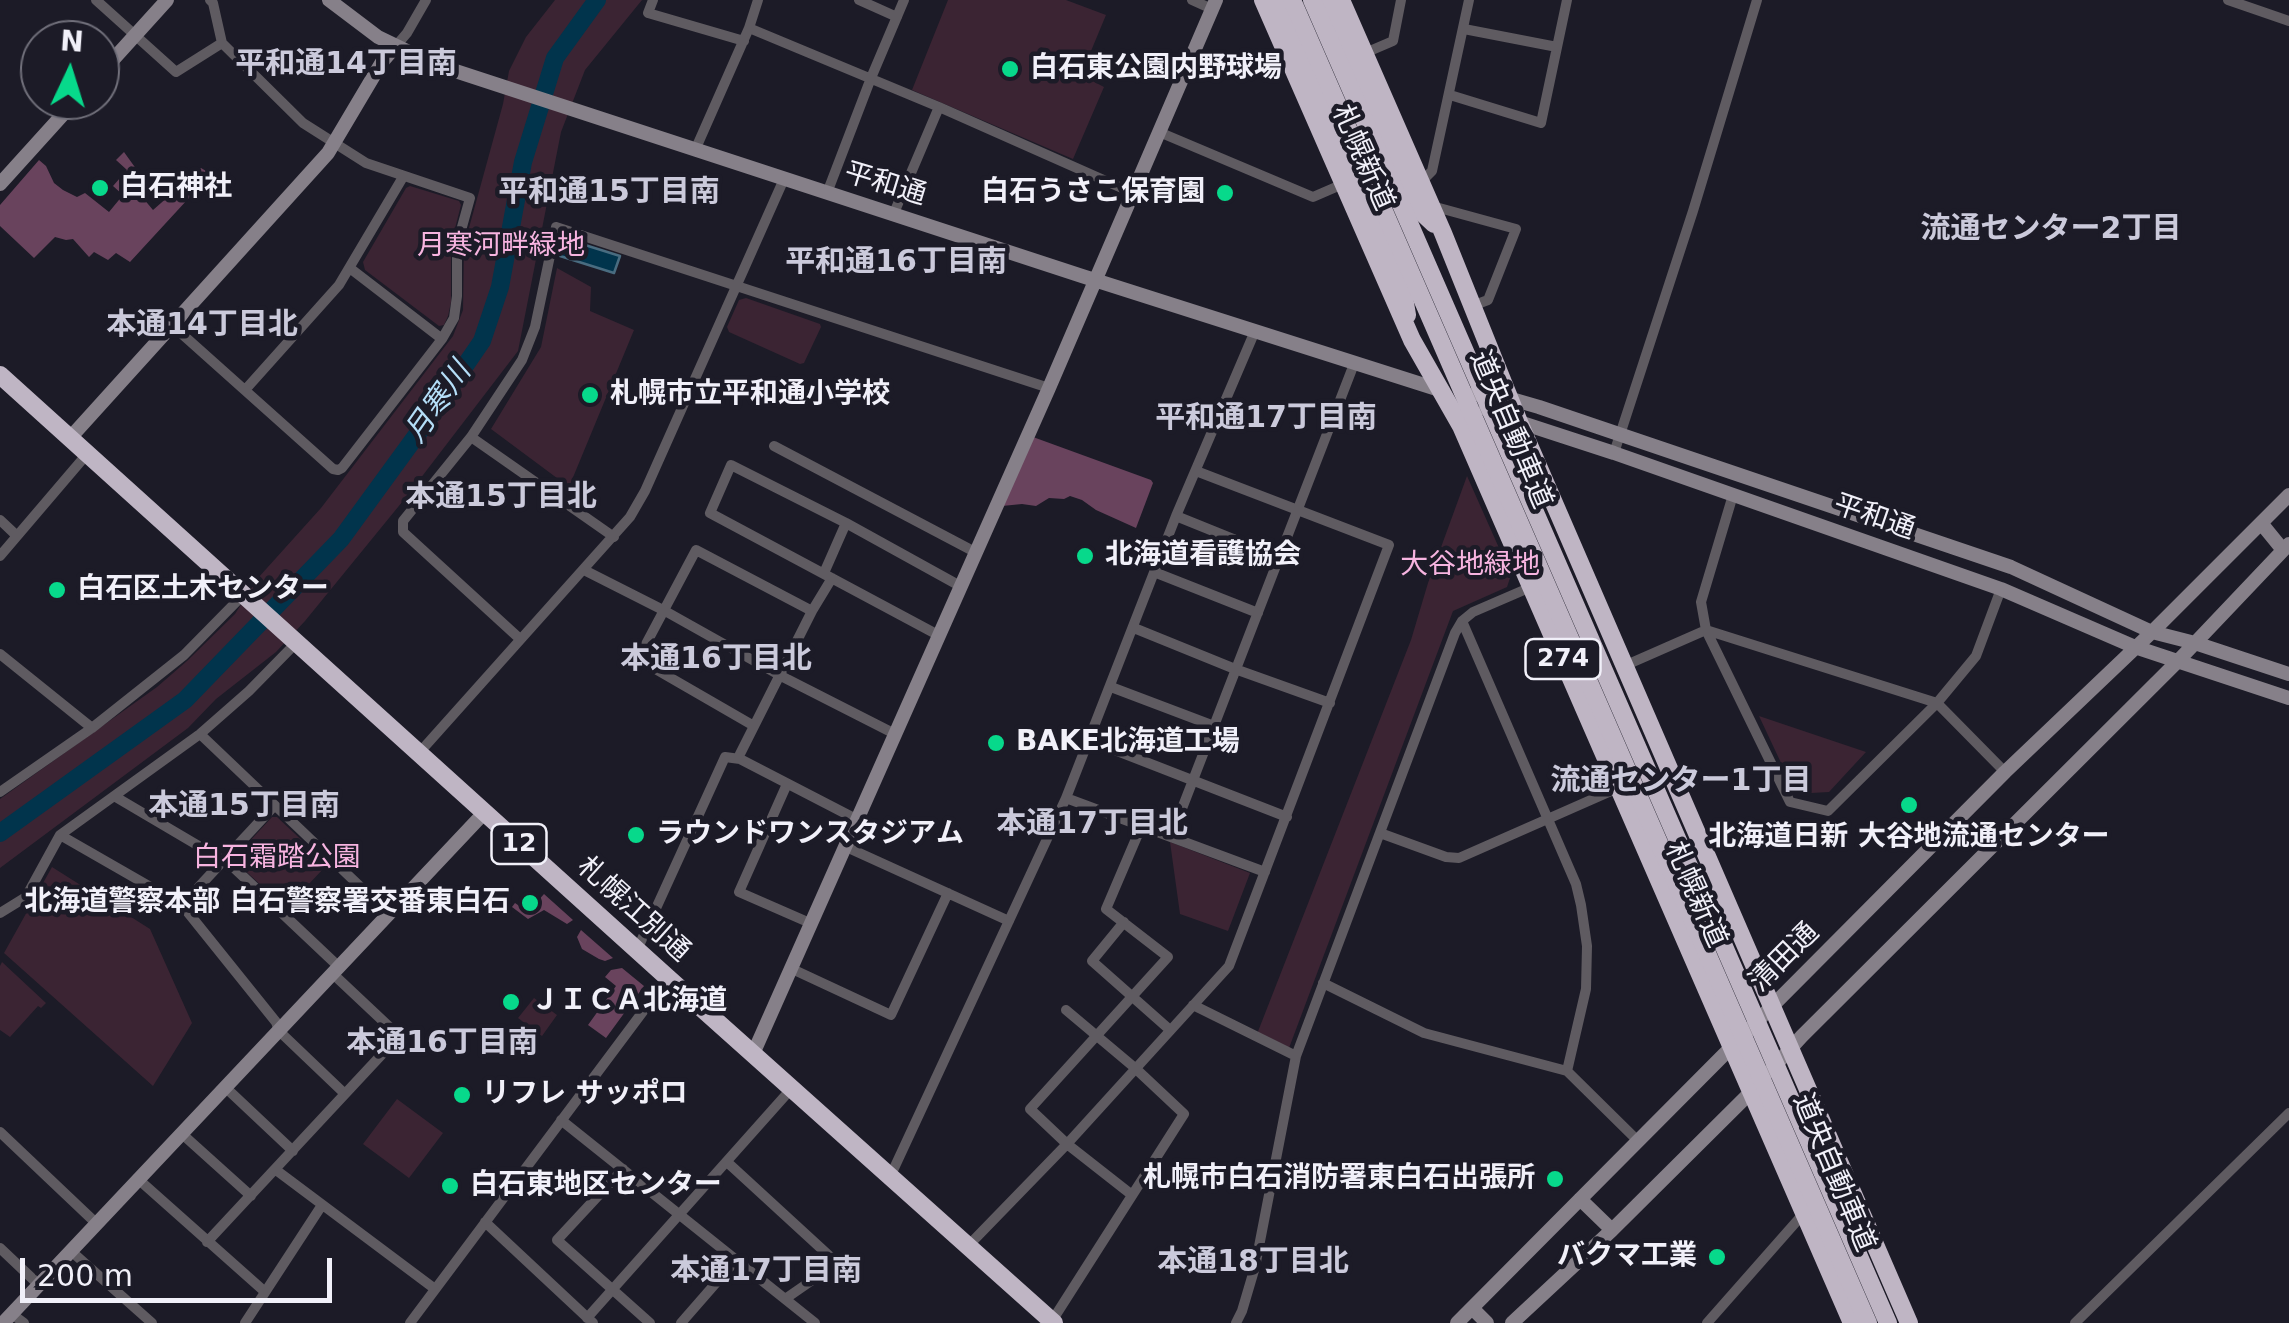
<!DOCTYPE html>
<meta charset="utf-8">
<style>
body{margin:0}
#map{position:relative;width:2289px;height:1323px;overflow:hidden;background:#1c1b27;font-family:"DejaVu Sans",sans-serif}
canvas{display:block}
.north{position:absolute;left:20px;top:20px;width:100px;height:100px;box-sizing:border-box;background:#1c1b27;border:2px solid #71707b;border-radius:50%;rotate:4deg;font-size:28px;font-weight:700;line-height:40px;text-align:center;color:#f1f0f9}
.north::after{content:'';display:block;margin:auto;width:35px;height:45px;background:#07d98b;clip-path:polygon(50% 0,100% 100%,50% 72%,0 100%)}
.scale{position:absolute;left:20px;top:1258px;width:312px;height:45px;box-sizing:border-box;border:5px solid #f1f0f9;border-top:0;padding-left:12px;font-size:30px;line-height:35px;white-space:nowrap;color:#f1f0f9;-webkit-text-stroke:8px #1c1b27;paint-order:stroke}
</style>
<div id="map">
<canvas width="2289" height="1323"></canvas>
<div class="north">N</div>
<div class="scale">200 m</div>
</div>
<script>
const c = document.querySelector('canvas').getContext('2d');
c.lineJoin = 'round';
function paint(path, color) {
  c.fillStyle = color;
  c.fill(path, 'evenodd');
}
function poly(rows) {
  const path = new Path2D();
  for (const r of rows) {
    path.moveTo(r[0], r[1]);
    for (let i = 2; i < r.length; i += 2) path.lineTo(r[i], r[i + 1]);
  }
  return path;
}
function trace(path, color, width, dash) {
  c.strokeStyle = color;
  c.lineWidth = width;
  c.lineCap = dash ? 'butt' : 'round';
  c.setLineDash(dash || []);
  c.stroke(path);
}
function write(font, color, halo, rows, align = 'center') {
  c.font = font + ' "DejaVu Sans","Noto Sans JP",sans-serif';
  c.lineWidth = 9;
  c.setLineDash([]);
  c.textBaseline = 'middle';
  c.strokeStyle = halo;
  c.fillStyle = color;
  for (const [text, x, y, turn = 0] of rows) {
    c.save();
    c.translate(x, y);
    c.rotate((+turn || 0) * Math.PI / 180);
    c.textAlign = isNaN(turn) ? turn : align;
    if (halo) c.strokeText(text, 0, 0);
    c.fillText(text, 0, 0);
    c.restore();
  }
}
const green = poly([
 [555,0,642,0,585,70,561,132,518,351,407,496,305,621,276,652,216,699,188,728,0,868,0,799,157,687,187,661,235,614,258,578,321,508,453,336,463,310,464,246,503,104,509,71,526,37],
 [948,0,1066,0,1106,15,1081,75,1104,87,1073,159,912,90],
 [410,186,459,201,461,205,451,244,451,302,448,316,444,325,439,326,365,270,363,262,406,188],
 [557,268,591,287,590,311,634,330,569,487,491,429,541,347],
 [746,298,820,324,821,327,804,363,800,364,729,332,727,327,739,300],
 [1467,476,1511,575,1507,587,1453,611,1289,1048,1257,1034,1411,640,1428,583],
 [1759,716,1866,752,1829,792,1811,793,1794,787,1790,782],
 [272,817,277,817,325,862,325,867,288,906,283,906,235,861,235,857],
 [1170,842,1250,873,1228,931,1180,914],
 [52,867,150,929,192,1023,153,1086,4,953],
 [2,962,46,1003,41,1008,38,1006,10,1037,0,1030,0,966],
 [534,998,557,1015,542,1036,518,1018],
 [397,1099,443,1133,409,1178,363,1144]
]);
const forest = poly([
 [124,152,152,191,143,198,153,210,201,168,211,174,130,262,116,253,108,260,94,252,89,257,73,239,66,240,55,237,34,258,0,226,0,205,39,160,46,166,54,183,63,190,77,197,85,193,109,212,123,195,113,186,127,170,116,160],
 [1033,437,1151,480,1153,483,1136,528,1096,510,1082,500,1070,496,1064,499,1049,498,1036,506,1022,504,1002,506],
 [544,894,573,920,567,924,544,910,528,919,512,907,515,903,528,912],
 [581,930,613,958,605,961,599,959,582,949,577,937],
 [622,968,644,986,606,1038,588,1025,616,986,605,977,611,970]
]);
const water = poly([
 [566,239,620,256,614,273,560,256,566,239]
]);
const river = poly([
 [0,833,185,700,341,539,427,421,482,341,500,287,523,162,555,58,597,0]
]);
const street = poly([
 [96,0,176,72,222,43],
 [653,0,648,13,744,41],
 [859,0,897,17],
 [1192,0,1212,9],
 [2228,0,2289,21],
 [749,28,939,107,1133,193],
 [1464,29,1557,47],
 [395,47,407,33,426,0],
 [1365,53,1393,41,1401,0],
 [1450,95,1541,123,1567,0],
 [1159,132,1313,197,1343,184],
 [696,148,749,28,758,0],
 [1421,182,1432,171,1469,0],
 [827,193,871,78,904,0],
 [1432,206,1516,229,1488,300,1472,306],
 [894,213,939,107],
 [351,269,442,339],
 [173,326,333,469,338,470,342,468,442,339,454,318,457,296,457,245,470,198,366,163,303,123,222,43,213,3,210,0],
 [245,390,339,285,403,177],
 [471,437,614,537],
 [774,446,975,552],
 [1614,453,1693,211,1757,0],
 [1733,495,1701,602,1706,630,1790,802,1828,811,1937,703,1976,656,2001,589],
 [1176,516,1280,558],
 [0,520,17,536],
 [0,556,87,454],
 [584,570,665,611,781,676,895,734],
 [1154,572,1258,613],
 [824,573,846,523],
 [832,578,812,611,739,756,740,759,856,819],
 [1462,621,1576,884,1581,905,1587,946,1586,989,1567,1071],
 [1134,628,1235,669,1330,703],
 [938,635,710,513,731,465,846,523,960,586],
 [520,639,403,532,403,521,471,437,522,360,535,327,556,227,1049,388],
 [0,654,92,728],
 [1624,666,1706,630,1937,703,2005,772],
 [1111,687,1214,726],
 [754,726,638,659,696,550,812,611],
 [200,734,388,913],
 [1089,740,1287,817],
 [419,753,630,517,645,491,784,179],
 [787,784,739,892,810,923],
 [0,792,92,728,184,655,243,595],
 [114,796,231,865,338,966],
 [1066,798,1265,872],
 [1380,833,1446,857,1459,858,1618,788],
 [60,835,182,905,276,1022,279,1031,345,1094],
 [1171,837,1354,364],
 [844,846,1009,921],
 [182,905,274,806],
 [0,913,26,897,60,835,200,734,249,691,297,642],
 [1124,922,1092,961,1170,1030],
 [637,950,725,757,740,759],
 [790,968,891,1015,948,893],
 [1323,983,1424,1033,1567,1071,1639,1142],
 [1193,1005,1296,1056],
 [225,1087,293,1151],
 [561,1120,815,1323],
 [0,1132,97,1224],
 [181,1133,251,1196],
 [727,1162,837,1263,785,1299],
 [623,1169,557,1240,650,1323],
 [276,1170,435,1289],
 [890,1177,1066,798,1176,516,1255,331],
 [138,1179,264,1291],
 [1132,1195,1067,1144,1030,1109,1168,957,1106,909,1141,827],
 [485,1222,593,1323],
 [207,1242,399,1036,332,973],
 [968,1246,1067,1144,1229,966,1389,545,1196,471],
 [0,1248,38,1284],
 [71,1251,152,1323],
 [12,1314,24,1323],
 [587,1318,792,1088],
 [1052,1321,1184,1114,1135,1068,1066,1010],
 [245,1323,322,1205],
 [410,1323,668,978],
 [681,1323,736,1260],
 [1236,1323,1242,1311,1255,1267,1296,1056,1455,633,1462,621,1473,612,1531,587],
 [1707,1323,1804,1213],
 [2075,1323,2289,1113]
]);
const secondary = poly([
 [329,0,378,37,434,64,1082,276,1443,391],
 [100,74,167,0],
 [0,184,76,100],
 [1475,394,1508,398,1539,407,2011,567,2152,632,2195,643,2289,674],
 [1486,409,1519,422,1614,453,2001,589,2135,647,2289,698],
 [70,438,328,153,382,62,395,47],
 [2261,523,2283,550],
 [753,1054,1049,388,1216,0],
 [1770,1071,1802,1036,2177,662,2289,544],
 [1580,1199,1612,1230],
 [1472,1308,1487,1323],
 [3,1323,484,813],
 [1457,1323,2005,772,2152,632,2289,495],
 [1512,1323,1612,1230,1756,1087]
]);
const highway = poly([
 [1263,0,1412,340,1461,426,1852,1323],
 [1277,0,1403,291,1407,315],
 [1327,0,1417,208,1434,224],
 [1341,0,1443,233,1519,422,1909,1323],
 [0,375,668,978,1054,1323]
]);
const highwayBridge = poly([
 [1292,0,1868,1323],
 [1312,0,1888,1323]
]);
const markers = [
 [1010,69,10,"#07d98b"],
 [100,188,10,"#07d98b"],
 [1225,193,10,"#07d98b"],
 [590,395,10,"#07d98b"],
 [1085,556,10,"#07d98b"],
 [57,590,10,"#07d98b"],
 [996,743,10,"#07d98b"],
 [1909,805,10,"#07d98b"],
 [636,835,10,"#07d98b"],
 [530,903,10,"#07d98b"],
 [511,1002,10,"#07d98b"],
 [462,1095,10,"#07d98b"],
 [1555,1179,10,"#07d98b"],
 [450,1186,10,"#07d98b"],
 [1717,1257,10,"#07d98b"]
];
const shields = [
 [1563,659,75],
 [519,844,55]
];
const shieldNames = [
 ["274",1563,659],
 ["12",519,844]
];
const poiNames = [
 ["白石東公園内野球場",1030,69],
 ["白石神社",120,188],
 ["白石うさこ保育園",1205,193,"right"],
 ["札幌市立平和通小学校",610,395],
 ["北海道看護協会",1105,556],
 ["白石区土木センター",77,590],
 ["BAKE北海道工場",1016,743],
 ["ラウンドワンスタジアム",656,835],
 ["北海道日新 大谷地流通センター",1909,838,"center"],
 ["北海道警察本部 白石警察署交番東白石",510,903,"right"],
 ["ＪＩＣＡ北海道",531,1002],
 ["リフレ サッポロ",482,1095],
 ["札幌市白石消防署東白石出張所",1535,1179,"right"],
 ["白石東地区センター",470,1186],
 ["バクマ工業",1697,1257,"right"]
];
const streetNames = [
 ["札幌新道",1362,158,66],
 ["平和通",885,185,17],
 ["道央自動車道",1510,430,67],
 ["平和通",1874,518,19],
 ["札幌新道",1695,895,66],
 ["札幌江別通",633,910,42],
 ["清田通",1785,958,-45],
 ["道央自動車道",1833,1173,67]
];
const parkNames = [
 ["月寒河畔緑地",501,247],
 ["大谷地緑地",1470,566],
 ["白石霜踏公園",277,859]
];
const neighbourhoodNames = [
 ["平和通14丁目南",346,65],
 ["平和通15丁目南",609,193],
 ["流通センター2丁目",2051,230],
 ["平和通16丁目南",896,263],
 ["本通14丁目北",202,326],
 ["平和通17丁目南",1266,419],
 ["本通15丁目北",501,498],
 ["本通16丁目北",716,660],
 ["流通センター1丁目",1681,782],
 ["本通15丁目南",244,807],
 ["本通17丁目北",1092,825],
 ["本通16丁目南",442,1044],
 ["本通18丁目北",1253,1263],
 ["本通17丁目南",766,1272]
];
const waterNames = [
 ["月寒川",439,403,-55]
];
paint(green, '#3b2433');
paint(forest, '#69435d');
paint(water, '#01344c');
trace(water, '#496c80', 2.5);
trace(river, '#01344c', 18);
trace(street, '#5f5b61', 10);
trace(secondary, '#868089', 14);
trace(highway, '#bfb5c4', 18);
trace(highwayBridge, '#bfb5c4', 18);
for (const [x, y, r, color] of markers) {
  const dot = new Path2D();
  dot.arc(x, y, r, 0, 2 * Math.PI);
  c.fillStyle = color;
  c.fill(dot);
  trace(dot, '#1c1b27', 4);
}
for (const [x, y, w] of shields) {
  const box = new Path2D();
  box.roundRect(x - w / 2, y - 20, w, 40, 8);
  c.fillStyle = '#1c1b27';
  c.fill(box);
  trace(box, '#f1f0f9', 2.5);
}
write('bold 25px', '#f1f0f9', null, shieldNames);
write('bold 28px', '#f1f0f9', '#1c1b27', poiNames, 'left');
write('28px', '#f1f0f9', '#1c1b27', streetNames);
write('28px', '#f7b4e0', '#1c1b27', parkNames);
write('bold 30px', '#cbcadb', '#1c1b27', neighbourhoodNames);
write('italic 30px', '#b4def8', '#1c1b27', waterNames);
</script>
